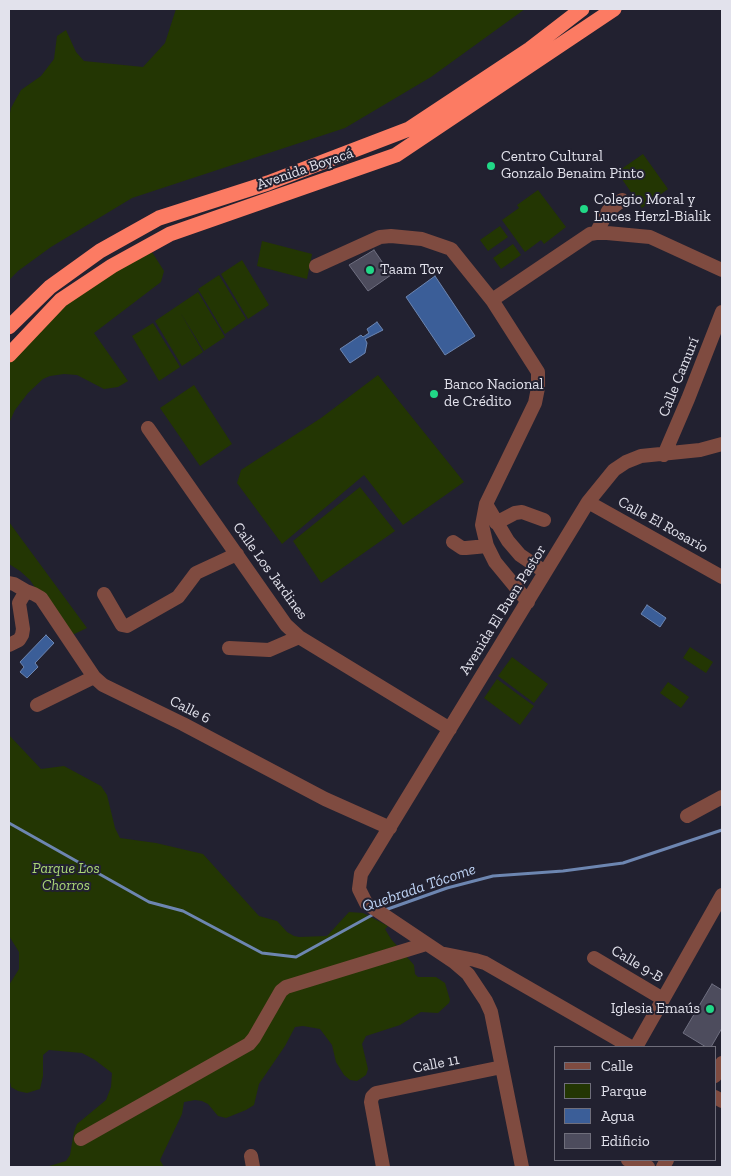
<!DOCTYPE html>
<meta charset="utf-8">
<style>
body{margin:0}
#map{position:relative;width:731px;height:1176px;overflow:hidden;background:#222130;font-family:"Zilla Slab",serif}
canvas{display:block}
.frame{position:absolute;inset:0;border:10px solid #e2e2ec;pointer-events:none}
.legend{position:absolute;left:554px;top:1046px;width:162px;height:115px;box-sizing:border-box;background:#222130;border:1px solid #6f6e7b;margin:0;padding:6px 9px;list-style:none;font-size:15px;color:#e2e2ec}
.legend li{display:flex;align-items:center;gap:10px;height:25px}
.legend b{width:25px;border:1px solid #6f6e7b}
</style>
<div id="map">
<canvas width="731" height="1176"></canvas>
<div class="frame"></div>
<ul class="legend">
<li><b style="height:6px;background:#7f4b40"></b>Calle</li>
<li><b style="height:14px;background:#233603"></b>Parque</li>
<li><b style="height:14px;background:#3b5e98"></b>Agua</li>
<li><b style="height:14px;background:#4d4c5d"></b>Edificio</li>
</ul>
</div>
<script>
const c = document.querySelector('canvas').getContext('2d');
c.lineJoin = 'round';
function paint(path, color) {
  c.fillStyle = color;
  c.fill(path, 'evenodd');
}
function poly(rows) {
  const path = new Path2D();
  for (const r of rows) {
    path.moveTo(r[0], r[1]);
    for (let i = 2; i < r.length; i += 2) path.lineTo(r[i], r[i + 1]);
  }
  return path;
}
function trace(path, color, width, dash) {
  c.strokeStyle = color;
  c.lineWidth = width;
  c.lineCap = dash ? 'butt' : 'round';
  c.setLineDash(dash || []);
  c.stroke(path);
}
function write(font, color, halo, rows, align = 'center') {
  c.font = font + ' "Zilla Slab",serif';
  c.lineWidth = 4;
  c.setLineDash([]);
  c.textBaseline = 'middle';
  c.strokeStyle = halo;
  c.fillStyle = color;
  for (const [text, x, y, turn = 0] of rows) {
    c.save();
    c.translate(x, y);
    c.rotate((+turn || 0) * Math.PI / 180);
    c.textAlign = isNaN(turn) ? turn : align;
    if (halo) c.strokeText(text, 0, 0);
    c.fillText(text, 0, 0);
    c.restore();
  }
}
const green = poly([
 [176,9,525,9,431,77,345,128,132,198,51,247,18,271,9,280,9,118,11,108,21,90,41,76,54,59,57,36,66,30,76,52,84,61,143,67,165,43],
 [643,154,668,189,642,208,617,172],
 [538,190,566,227,544,244,541,240,525,252,502,220,519,208,517,205],
 [500,226,508,237,488,251,480,240],
 [262,241,312,254,307,279,257,266],
 [513,244,521,255,501,269,493,258],
 [152,252,164,271,161,282,94,333,128,381,118,387,104,389,77,375,64,374,50,376,43,379,28,393,15,410,9,423,9,345,50,307],
 [242,260,269,305,248,319,221,274],
 [219,275,246,319,225,334,198,289],
 [198,292,225,337,204,351,180,312,203,352,182,366,155,321],
 [153,323,180,367,159,381,132,336],
 [378,375,464,482,403,525,364,475,282,544,237,483,241,470,321,418],
 [194,385,232,444,200,466,160,408],
 [360,487,395,531,321,583,293,541],
 [9,522,87,628,68,637,30,580,20,571,9,564],
 [690,647,713,662,706,673,683,658],
 [512,657,548,684,534,703,498,676],
 [497,679,534,706,520,725,484,698],
 [668,682,689,697,681,708,660,693],
 [9,735,41,769,64,766,101,786,107,795,115,828,120,838,156,843,203,854,259,916,277,921,287,932,294,936,299,937,327,936,349,912,363,913,388,926,385,929,391,939,414,965,415,974,418,977,436,977,445,983,450,1000,449,1003,438,1013,421,1012,400,1025,366,1036,362,1044,368,1069,366,1075,357,1081,350,1080,344,1075,336,1062,332,1045,320,1029,303,1026,295,1027,285,1046,259,1084,254,1105,246,1110,226,1118,218,1116,208,1104,202,1101,195,1100,184,1102,182,1114,160,1160,164,1167,46,1167,66,1161,70,1155,74,1132,77,1124,106,1100,111,1087,112,1073,95,1060,82,1053,49,1050,43,1055,43,1076,40,1089,27,1093,18,1091,11,1087,9,1077,9,985,19,969,19,952,9,936]
]);
const water = poly([
 [435,276,475,336,445,355,406,297,435,276],
 [377,322,383,330,365,339,367,343,365,353,350,363,340,349,361,335,363,337,369,333,367,329,377,322],
 [647,605,666,618,660,627,641,614,647,605],
 [46,635,54,643,35,663,38,667,27,678,20,672,24,667,20,662,46,635]
]);
const stream = poly([
 [9,823,149,902,183,911,262,953,296,957,374,914],
 [385,910,447,888,493,876,563,871,623,863,722,830]
]);
const building = poly([
 [374,250,391,275,368,291,349,265,374,250],
 [712,984,722,990,722,1028,711,1047,706,1047,683,1033,712,984]
]);
const minor = poly([
 [596,233,608,211,622,200],
 [316,266,380,237,391,236,422,239,451,249,492,300,538,372,538,388,535,403,486,504,482,525,487,546,495,562,528,602],
 [492,300,590,234,596,233,607,233,650,237,722,270],
 [148,428,286,625,299,637,450,729],
 [664,455,688,399,722,312],
 [588,502,722,577],
 [486,504,508,541,520,555,545,572],
 [496,523,515,513,522,512,544,520],
 [453,542,462,548,466,548,487,546],
 [9,583,14,584,26,591,34,594,41,598,94,677,103,685,183,724,325,799,390,828],
 [104,594,122,625,127,626,178,597,196,573,237,554],
 [9,645,19,640,22,635,23,629,19,603,26,591],
 [229,648,269,650,299,637],
 [37,705,94,677],
 [687,816,722,797],
 [445,954,475,960,485,963,631,1047],
 [594,958,663,999],
 [636,1047,722,895],
 [715,1076,722,1063],
 [715,1097,722,1101],
 [81,1139,249,1044,254,1038,281,991,286,987,426,944],
 [251,1156,253,1167],
 [628,1160,648,1167],
 [383,1167,371,1102,372,1097,376,1093,502,1067],
 [522,1167,491,1012,486,1001,468,974,454,962,366,903,359,889,361,874,588,502,614,470,626,462,641,456,700,450,722,444],
 [663,1167,667,1160]
]);
const highway = poly([
 [9,327,50,287,100,251,159,218,268,183,409,129,530,49,582,9],
 [9,355,61,300,112,266,170,234,396,155,614,9]
]);
const markers = [
 [491,166,5,"#21d887"],
 [584,209,5,"#21d887"],
 [370,270,5,"#21d887"],
 [434,394,5,"#21d887"],
 [710,1009,5,"#21d887"]
];
const poiNames = [
 ["Centro Cultural",501,157],
 ["Gonzalo Benaim Pinto",501,174],
 ["Colegio Moral y",594,200],
 ["Luces Herzl-Bialik",594,217],
 ["Taam Tov",380,270],
 ["Banco Nacional",444,385],
 ["de Crédito",444,402],
 ["Iglesia Emaús",700,1009,"right"]
];
const streetNames = [
 ["Avenida Boyacá",305,169,-19],
 ["Calle Camurí",679,377,-68],
 ["Calle El Rosario",663,525,29],
 ["Calle Los Jardines",270,571,54],
 ["Avenida El Buen Pastor",503,610,-58],
 ["Calle 6",190,710,27],
 ["Calle 9-B",637,964,31],
 ["Calle 11",436,1064,-11]
];
const parkNames = [
 ["Parque Los",66,869],
 ["Chorros",66,886]
];
const waterNames = [
 ["Quebrada Tócome",419,888,-19]
];
paint(green, '#233603');
paint(water, '#3b5e98');
trace(water, '#6d86b1', 1);
trace(stream, '#6d86b1', 3);
paint(building, '#4d4c5d');
trace(building, '#6f6f80', 1);
trace(minor, '#7f4b40', 14);
trace(highway, '#fc7b63', 15);
for (const [x, y, r, color] of markers) {
  const dot = new Path2D();
  dot.arc(x, y, r, 0, 2 * Math.PI);
  c.fillStyle = color;
  c.fill(dot);
  trace(dot, '#222130', 2);
}
write('15px', '#e2e2ec', '#222130', poiNames, 'left');
write('15px', '#e2e2ec', '#222130', streetNames);
write('italic 15px', '#abd777', '#222130', parkNames);
write('italic 16px', '#bdd2f4', '#222130', waterNames);
</script>
